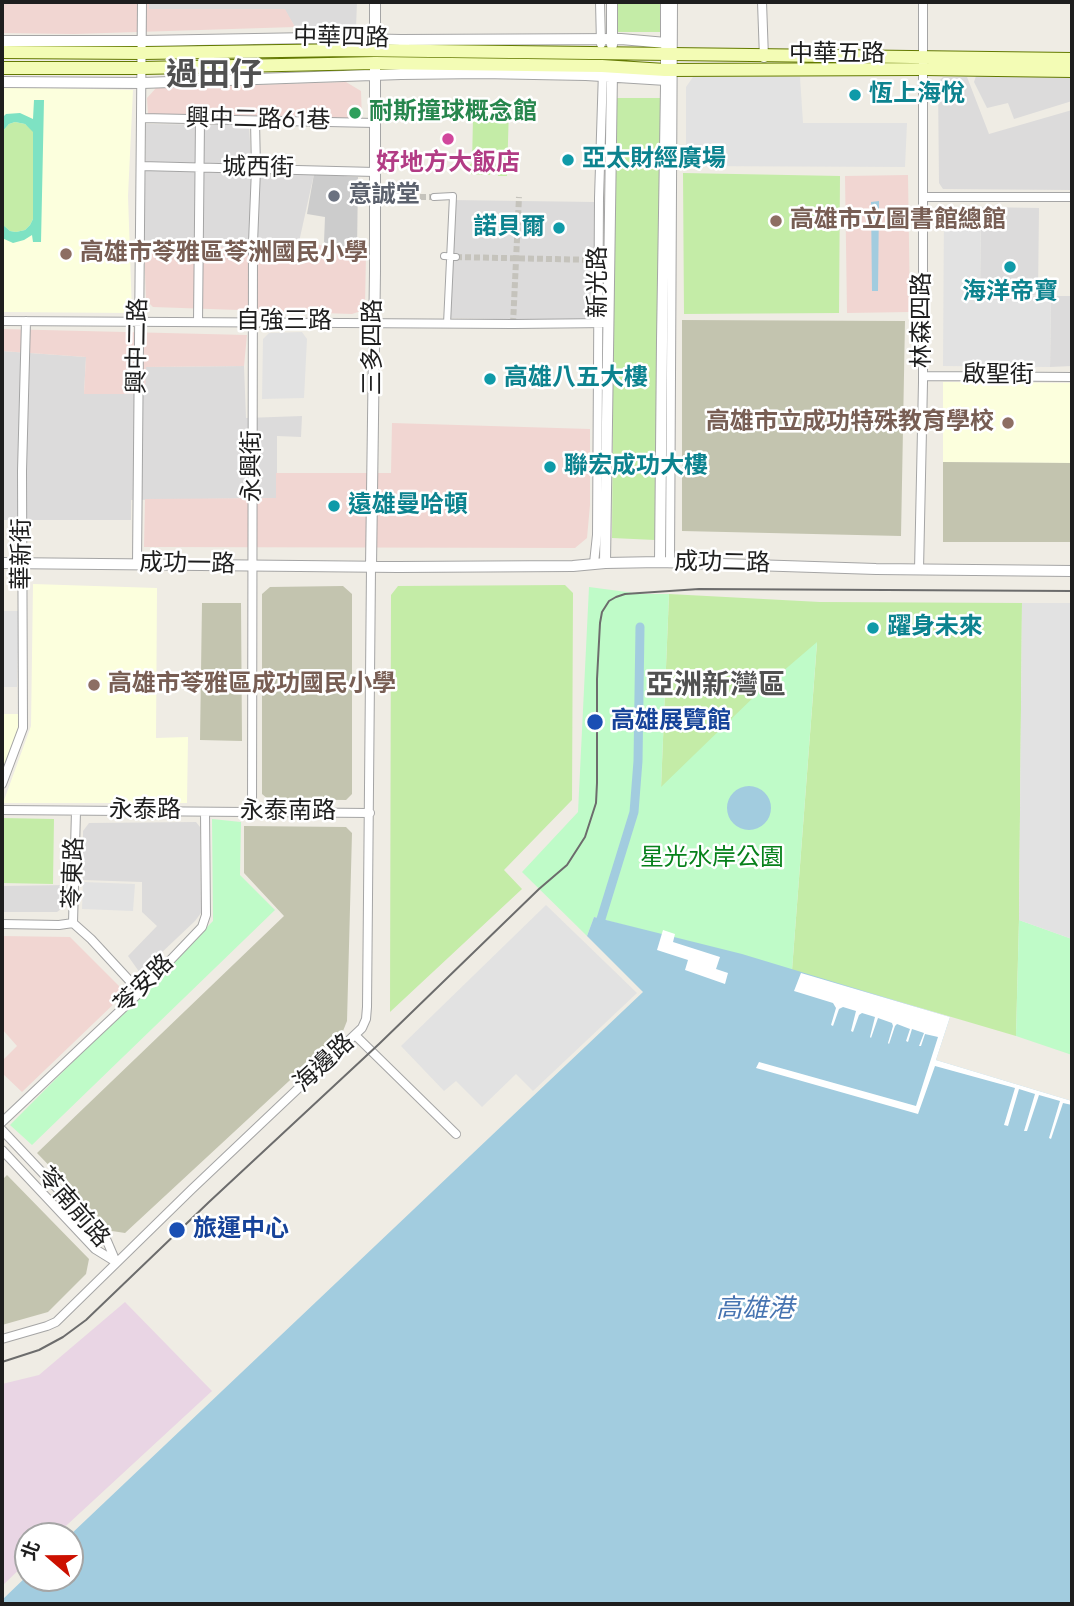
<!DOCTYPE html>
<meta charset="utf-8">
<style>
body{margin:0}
#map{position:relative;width:1074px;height:1606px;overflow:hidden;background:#efece4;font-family:Jost,"Noto Sans TC",sans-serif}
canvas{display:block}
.frame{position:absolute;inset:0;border:4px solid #1e1e1e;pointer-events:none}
.north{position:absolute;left:14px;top:1522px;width:70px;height:70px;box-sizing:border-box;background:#fff;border:2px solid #a5a5a5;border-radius:50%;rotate:290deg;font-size:19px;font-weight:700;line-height:28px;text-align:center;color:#1e1e1e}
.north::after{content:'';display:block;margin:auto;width:24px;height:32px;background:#cc1000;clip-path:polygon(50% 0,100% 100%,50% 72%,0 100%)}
</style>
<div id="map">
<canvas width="1074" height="1606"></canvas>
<div class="frame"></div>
<div class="north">北</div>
</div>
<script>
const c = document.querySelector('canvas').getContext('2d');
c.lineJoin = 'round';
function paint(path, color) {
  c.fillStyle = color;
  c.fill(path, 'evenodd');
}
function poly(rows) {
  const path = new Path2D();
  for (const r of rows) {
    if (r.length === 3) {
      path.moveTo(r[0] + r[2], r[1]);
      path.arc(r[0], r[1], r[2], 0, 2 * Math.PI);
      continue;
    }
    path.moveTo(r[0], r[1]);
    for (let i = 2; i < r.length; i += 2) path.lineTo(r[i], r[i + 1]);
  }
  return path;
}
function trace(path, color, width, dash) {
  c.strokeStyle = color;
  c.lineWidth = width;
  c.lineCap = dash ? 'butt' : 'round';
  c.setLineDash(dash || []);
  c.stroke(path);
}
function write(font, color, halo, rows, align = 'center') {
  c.font = font + ' Jost,"Noto Sans TC",sans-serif';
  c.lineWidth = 5;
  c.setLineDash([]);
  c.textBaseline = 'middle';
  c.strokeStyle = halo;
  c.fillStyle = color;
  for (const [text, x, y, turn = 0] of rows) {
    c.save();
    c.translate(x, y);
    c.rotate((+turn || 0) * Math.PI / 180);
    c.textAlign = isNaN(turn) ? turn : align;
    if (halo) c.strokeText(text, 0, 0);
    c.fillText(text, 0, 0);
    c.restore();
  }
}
const residential = poly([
 [149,2,357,2,356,28,295,27,284,9,149,9],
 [976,76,1072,76,1072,101,1014,119,1008,103,987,108,974,82],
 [943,77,967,77,989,134,1072,110,1072,190,943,189,939,183,938,82],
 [146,124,249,125,252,175,314,174,299,242,226,247,144,245],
 [450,200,595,202,593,321,445,318],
 [981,207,1039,208,1038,295,980,295],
 [1051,296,1072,296,1072,366,1050,367],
 [2,351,86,357,84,394,146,367,244,366,246,418,302,416,301,437,277,436,277,498,131,500,131,520,2,520],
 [196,822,200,827,201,913,195,921,140,973,128,956,157,926,142,912,142,882,83,880,83,831,89,823],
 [67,885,69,903,57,912,2,912,2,886]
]);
const commercial = poly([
 [2,2,149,2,149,9,285,9,295,27,74,34,2,33],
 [346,82,361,91,362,120,148,115,147,98,156,88],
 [908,175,910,312,847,313,845,176],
 [306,241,337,250,366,254,365,305,358,312,352,314,153,307,146,300,144,245,226,247],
 [2,329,247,335,244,366,146,367,145,394,84,394,86,357,2,351],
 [392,423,590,429,590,505,587,538,575,548,144,547,145,499,276,498,276,473,391,473],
 [2,936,70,937,119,986,120,998,22,1092,2,1073,2,1061,17,1046,2,1029]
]);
const industrial = poly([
 [125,1302,212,1391,55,1536,28,1536,28,1561,2,1586,2,1384,39,1375]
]);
const education = poly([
 [2,87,133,90,128,196,132,313,2,312],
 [943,382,1072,383,1072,463,943,462],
 [33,584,157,588,156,738,188,737,187,803,3,803,31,726],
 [2,714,18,714,19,725,2,775]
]);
const religious = poly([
 [314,174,358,177,357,251,331,247,324,242,325,217,307,214]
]);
const construction = poly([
 [682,320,905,321,901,536,682,531],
 [943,462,1072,463,1072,542,943,542],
 [343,586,352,594,352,794,346,800,268,799,262,794,262,594,270,587],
 [202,603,241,603,242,741,200,740],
 [244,826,346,827,352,833,347,1021,343,1031,125,1233,112,1231,37,1153,284,916,244,873],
 [7,1175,89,1259,86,1274,48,1312,2,1325,2,1180]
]);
const grass = poly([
 [614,2,660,2,660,32,613,32],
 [615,98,661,98,655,540,612,538],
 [468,106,487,106,487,115,496,114,496,107,509,107,507,176,498,176,498,169,491,169,490,175,467,174,467,167,472,163,473,118,468,115],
 [15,122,25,124,33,131,33,219,30,225,25,230,16,232,10,231,2,224,2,132,9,124],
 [683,173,840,176,839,313,684,314],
 [565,585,573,593,572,800,504,870,522,889,390,1012,391,595,398,586],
 [669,594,820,602,1022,603,1019,920,1016,1036,792,970,817,643,661,788],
 [2,818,54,819,53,884,2,883]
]);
const park = poly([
 [589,587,642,594,669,594,661,787,761,690,817,642,792,970,594,917,587,936,522,872,578,812],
 [212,819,241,822,240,875,275,910,32,1145,10,1125,213,921],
 [1019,920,1072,939,1072,1055,1016,1036]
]);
const pitch = poly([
 [34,100,44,100,41,242,33,242,32,235,24,240,13,243,2,238,2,224,10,231,16,232,25,230,30,225,33,219,33,132,25,124,15,122,9,124,2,132,2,118,6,114,20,113,33,119]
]);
const parking = poly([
 [693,77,800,77,803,123,907,123,905,167,686,166,686,87],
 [944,207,981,207,980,295,1051,296,1050,367,943,366],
 [302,332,307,339,304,398,262,399,263,339,269,333],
 [1022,603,1072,603,1072,939,1019,920],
 [2,611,19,611,17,687,2,687],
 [83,882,135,884,133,911,82,909],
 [546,905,637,993,533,1091,516,1074,482,1107,456,1081,444,1091,401,1046]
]);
const water = poly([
 [879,201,878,291,872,291,871,202],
 [749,808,22],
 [594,917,742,954,950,1017,936,1060,1072,1101,1072,1604,2,1604,2,1600,28,1575,28,1578,70,1578,69,1536,643,992,587,936]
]);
const pier = poly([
 [663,930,675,934,673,942,720,957,716,969,728,973,725,984,685,970,688,960,657,950],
 [801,973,950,1017,936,1060,1072,1101,1072,1105,1063,1103,1051,1139,1049,1138,1060,1101,1039,1095,1027,1131,1024,1131,1035,1094,1019,1089,1008,1126,1004,1125,1015,1088,935,1066,918,1114,756,1068,759,1062,916,1106,938,1037,925,1034,921,1046,919,1046,924,1033,912,1029,908,1042,906,1041,910,1029,897,1024,895,1026,889,1044,888,1043,893,1026,892,1023,878,1018,871,1038,870,1037,875,1017,862,1013,859,1015,853,1032,851,1031,856,1011,843,1007,839,1009,833,1026,831,1025,836,1008,833,1003,794,991]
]);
const canal = poly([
 [601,919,634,812,638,761,640,627]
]);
const pedestrianTunnel = poly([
 [411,197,434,197],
 [456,257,599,260],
 [513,324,519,197]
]);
const pedestrian = poly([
 [375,196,411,197],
 [434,197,453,196,447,324],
 [444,256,456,257]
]);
const minor = poly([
 [600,2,601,44],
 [762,2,764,58],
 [142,118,375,123],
 [141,166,375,172],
 [923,197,1072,197],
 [2,321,513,324,609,323],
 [198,322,200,120],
 [923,376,1072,377],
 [670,562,673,2],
 [594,563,597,535,599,198,603,71],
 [137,565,142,2],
 [919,570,923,382,923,2],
 [2,784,23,728,22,471,26,321],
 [2,810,370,813],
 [76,811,73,923,91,939,140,992],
 [252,812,253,243,256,169,255,121],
 [2,924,59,925,73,923],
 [356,1036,456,1134],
 [2,1122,140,992,202,927,206,915,205,812],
 [2,1130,107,1241,116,1262],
 [2,1150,95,1249,116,1262],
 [2,1339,47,1326,56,1322,192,1189,362,1028,366,1019,367,1007,371,567]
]);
const tertiary = poly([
 [612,2,612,45],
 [2,41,142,41,311,38,401,40,621,39,666,43,673,54],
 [375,46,375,2],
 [2,82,142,83,401,74,482,73,586,75,666,80,673,70],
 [660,562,662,340,666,86,666,2],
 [2,563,398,567,573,566,605,563,660,562,876,569,1072,571],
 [605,563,612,72],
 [371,567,375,271,375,69]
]);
const secondary = poly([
 [2,52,142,53,350,50,1072,59],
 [2,68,142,68,375,63,602,66,665,70,923,69,1072,71]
]);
const tram = poly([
 [2,1362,39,1350,63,1337,86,1320,209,1202,379,1044,539,889,567,865,585,837,596,803,597,783,597,679,600,623,602,612,609,601,616,597,625,594,699,589,1072,591]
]);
const markers = [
 [855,95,7,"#0f9aa8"],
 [355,113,7,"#2e9e5b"],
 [448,139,7,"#d1479c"],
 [568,160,7,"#0f9aa8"],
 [334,196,7,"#6b7280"],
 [776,221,7,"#8d6e63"],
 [559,228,7,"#0f9aa8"],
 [66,254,7,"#8d6e63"],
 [1010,267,7,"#0f9aa8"],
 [490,379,7,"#0f9aa8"],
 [1008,423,7,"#8d6e63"],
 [550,467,7,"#0f9aa8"],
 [334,506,7,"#0f9aa8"],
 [873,628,7,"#0f9aa8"],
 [94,685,7,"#8d6e63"],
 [595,722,9,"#1a4fb4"],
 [177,1230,9,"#1a4fb4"]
];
const streetNames = [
 ["中華四路",341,39,1],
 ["中華五路",837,55],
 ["興中二路61巷",258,121,1],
 ["城西街",258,169,1],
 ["新光路",599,282,-90],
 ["林森四路",923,320,-90],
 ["自強三路",284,322],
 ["興中二路",139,346,-89],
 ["三多四路",374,347,-90],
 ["啟聖街",998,376],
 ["永興街",253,466,-90],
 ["華新街",23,554,-90],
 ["成功二路",722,564,1],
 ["成功一路",187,565,1],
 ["永泰路",145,811],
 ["永泰南路",288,812],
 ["苓東路",75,873,-88],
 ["苓安路",145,985,-45],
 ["海邊路",325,1064,-43],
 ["苓南前路",72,1208,49]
];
const cultureNames = [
 ["恆上海悅",869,95],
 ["亞太財經廣場",582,160],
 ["諾貝爾",545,228,"right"],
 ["海洋帝寶",1010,293,"center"],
 ["高雄八五大樓",504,379],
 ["聯宏成功大樓",564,467],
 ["遠雄曼哈頓",348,506],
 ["躍身未來",887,628]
];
const leisureNames = [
 ["耐斯撞球概念館",369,113]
];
const hotelNames = [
 ["好地方大飯店",448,164]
];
const worshipNames = [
 ["意誠堂",348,196]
];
const educationNames = [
 ["高雄市立圖書館總館",790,221],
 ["高雄市苓雅區苓洲國民小學",80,254],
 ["高雄市立成功特殊教育學校",994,423,"right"],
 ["高雄市苓雅區成功國民小學",108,685]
];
const transitNames = [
 ["高雄展覽館",611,722],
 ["旅運中心",193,1230]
];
const parkNames = [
 ["星光水岸公園",712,859]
];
const waterNames = [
 ["高雄港",755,1311]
];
const quarterNames = [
 ["亞洲新灣區",716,687]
];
const districtNames = [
 ["過田仔",214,77]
];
paint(residential, '#dcdbdb');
paint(commercial, '#f1d6d2');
paint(industrial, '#e9d5e4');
paint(education, '#fcffdd');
paint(religious, '#ccc');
paint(construction, '#c3c4af');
paint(grass, '#c4eca7');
paint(park, '#bffbc8');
paint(pitch, '#7ee2c3');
paint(parking, '#e2e2e2');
paint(water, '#a2ccdf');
paint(pier, '#fff');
trace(canal, '#a2ccdf', 9);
trace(pedestrianTunnel, '#c5c3bc', 6, [6, 3]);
trace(pedestrian, '#a5a5a5', 8);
trace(minor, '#a5a5a5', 10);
trace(tertiary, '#a5a5a5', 12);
trace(secondary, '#637901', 14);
trace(pedestrian, '#fff', 6);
trace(minor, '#fff', 8);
trace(tertiary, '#fff', 10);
trace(secondary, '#f3fcb5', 12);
trace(tram, '#6c6c6c', 2);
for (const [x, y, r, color] of markers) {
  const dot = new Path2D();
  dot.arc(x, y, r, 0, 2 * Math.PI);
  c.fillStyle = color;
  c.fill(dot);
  trace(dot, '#fff', 2.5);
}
write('24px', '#1e1e1e', '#fff', streetNames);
write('bold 24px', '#0d838f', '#fff', cultureNames, 'left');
write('bold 24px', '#27864d', '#fff', leisureNames, 'left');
write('bold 24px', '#b23c85', '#fff', hotelNames);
write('bold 24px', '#5b616d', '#fff', worshipNames, 'left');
write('bold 24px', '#785e54', '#fff', educationNames, 'left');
write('bold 24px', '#164399', '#fff', transitNames, 'left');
write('24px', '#07811b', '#fff', parkNames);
write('italic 26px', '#4774b1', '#fff', waterNames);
write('bold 28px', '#515151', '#fff', quarterNames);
write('bold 32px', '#515151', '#fff', districtNames);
</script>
